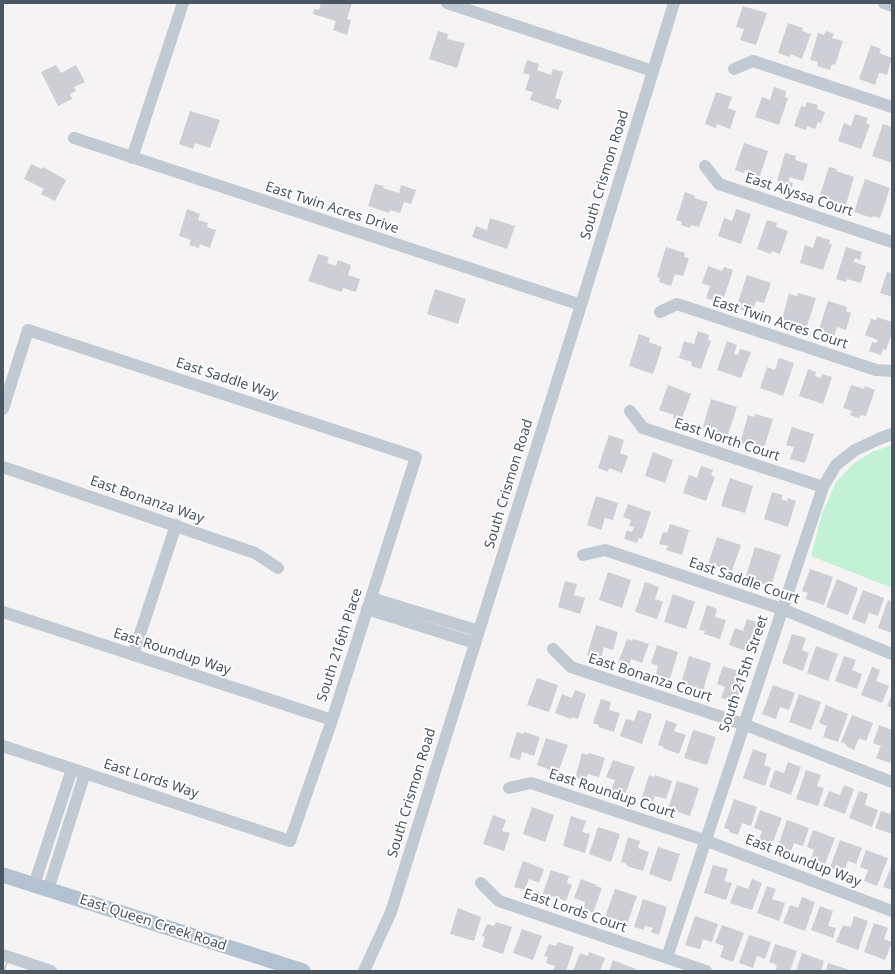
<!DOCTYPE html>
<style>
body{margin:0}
#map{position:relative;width:895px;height:974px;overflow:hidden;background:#f5f3f3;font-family:"Noto Sans",sans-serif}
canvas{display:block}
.frame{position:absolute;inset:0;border:4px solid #4a5661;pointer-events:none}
</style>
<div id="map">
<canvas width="895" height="974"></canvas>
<div class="frame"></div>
</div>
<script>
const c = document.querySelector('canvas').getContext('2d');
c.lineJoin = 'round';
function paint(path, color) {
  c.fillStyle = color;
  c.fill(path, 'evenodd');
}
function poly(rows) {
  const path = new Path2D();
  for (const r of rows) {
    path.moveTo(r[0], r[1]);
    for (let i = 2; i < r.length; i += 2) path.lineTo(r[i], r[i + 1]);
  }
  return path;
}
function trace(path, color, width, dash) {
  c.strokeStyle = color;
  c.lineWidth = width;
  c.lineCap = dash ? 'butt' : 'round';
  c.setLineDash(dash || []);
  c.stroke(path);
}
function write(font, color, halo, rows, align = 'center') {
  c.font = font + ' "Noto Sans",sans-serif';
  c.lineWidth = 4;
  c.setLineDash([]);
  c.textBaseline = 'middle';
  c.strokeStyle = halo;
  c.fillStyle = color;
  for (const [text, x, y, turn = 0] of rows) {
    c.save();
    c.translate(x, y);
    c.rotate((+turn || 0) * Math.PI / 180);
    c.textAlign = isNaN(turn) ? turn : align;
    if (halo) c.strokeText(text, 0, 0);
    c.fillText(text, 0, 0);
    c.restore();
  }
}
const green = poly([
 [892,445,892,588,811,556,822,514,836,482,853,464,872,452]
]);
const building = poly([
 [321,3,352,3,347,19,351,20,347,35,333,30,336,21,313,14,314,9,319,10],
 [743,6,767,13,756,45,740,40,744,29,736,27],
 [788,23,803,28,802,31,811,34,802,59,791,54,790,57,778,53],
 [438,31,448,34,447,39,465,43,457,68,429,59],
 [826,31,834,34,832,38,843,41,835,65,832,64,830,70,817,66,818,62,810,60,818,33,824,35],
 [871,45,881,49,879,53,892,58,887,75,879,73,875,85,859,79],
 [527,60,539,64,537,70,551,75,553,69,563,72,555,98,562,100,558,110,530,100,533,92,525,90,530,75,523,73],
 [56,65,61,73,76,65,85,82,74,87,76,91,70,94,72,99,58,106,41,72],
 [774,87,786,91,785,97,788,98,779,125,755,117,762,97,770,100],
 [716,92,732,97,728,108,736,111,730,129,717,124,716,128,705,124],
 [807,102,818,105,817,109,825,112,821,123,818,122,815,129,807,126,806,130,794,126,801,106,805,107],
 [190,111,220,120,210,148,195,143,193,149,179,144],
 [855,114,868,118,866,123,870,125,861,149,838,141,844,123,851,126],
 [883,124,892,127,892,163,872,156],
 [744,143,768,151,759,179,750,175,751,172,745,170,744,173,735,170],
 [785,153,796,156,795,160,808,164,803,181,790,177,788,181,793,183,791,191,778,187,780,181,777,181],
 [31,164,42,169,43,167,66,180,55,201,41,194,44,189,24,179],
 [829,167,837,169,836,171,854,177,845,208,826,202,826,200,819,198],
 [865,179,890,188,880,218,873,216,872,218,854,212],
 [375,184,384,186,383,188,399,193,401,185,416,190,411,204,404,202,400,213,390,210,389,213,368,206],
 [685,192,695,196,694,198,708,202,699,227,691,225,690,228,681,225,682,222,676,220],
 [187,209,200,214,198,220,208,223,207,227,216,230,210,248,200,244,199,248,189,245,191,240,179,236],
 [736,209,751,214,741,244,718,236,724,218,732,221],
 [490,218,515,226,507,249,472,237,476,226,487,230],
 [767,220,777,223,776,227,788,231,780,254,772,251,771,254,757,249],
 [817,236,830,240,829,244,832,244,823,270,800,263,805,245,813,248],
 [666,247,685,253,684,257,689,258,683,276,675,274,671,286,659,282,660,278,657,277],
 [846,247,862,252,860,260,855,258,854,262,866,266,861,283,847,279,846,282,836,279],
 [318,254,329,257,327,263,336,266,338,260,351,265,348,275,360,279,356,292,343,288,342,292,308,281],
 [708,266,722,271,724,267,733,270,724,297,721,296,719,302,706,298,710,286,702,283],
 [887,272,892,273,892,297,880,293],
 [747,275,771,283,764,303,756,301,752,313,739,309,741,303,738,302],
 [435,289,466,299,458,324,427,314],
 [798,293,816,298,806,329,788,324,789,321,782,319,789,294,797,296],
 [828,301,847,307,846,311,851,313,846,330,837,327,833,340,820,335,822,330,819,329],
 [877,317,892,322,892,333,886,350,883,349,881,355,869,351,872,342,876,343,878,340,865,335,871,319,876,320],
 [698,331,709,335,708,340,711,341,701,369,691,366,692,362,679,358,684,341,694,344],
 [639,334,650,338,649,342,662,347,653,374,629,366],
 [727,341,737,345,734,354,738,355,740,349,751,352,741,378,717,370],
 [779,358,794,363,783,396,760,388,767,367,775,370],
 [808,369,816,372,815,376,821,378,822,374,832,377,823,404,799,396],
 [668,385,691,394,681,421,673,418,674,415,659,410],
 [851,385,864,389,865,386,875,390,866,416,860,415,859,418,850,415,852,411,843,408],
 [711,399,737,407,727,437,709,432,710,429,703,427],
 [755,414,773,419,764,448,751,444,751,446,740,443,748,415,754,417],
 [792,427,814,434,805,463,790,459,794,447,786,445],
 [609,435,624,440,620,453,628,456,622,473,609,468,608,472,598,468],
 [653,452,673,460,665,483,645,476],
 [701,466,713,470,711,475,715,477,706,501,683,493,689,475,697,478],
 [730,478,753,486,745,513,721,506],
 [772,492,783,495,781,499,787,501,788,498,796,501,788,527,764,519],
 [596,496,618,503,613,520,605,518,601,530,587,525],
 [628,504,651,512,642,539,639,538,637,543,624,539,627,530,632,532,634,527,629,526,631,520,623,517],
 [670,524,689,530,682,555,666,550,668,546,659,544,663,532,667,533],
 [717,537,741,545,732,571,708,564],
 [755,547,781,555,771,586,753,581,754,578,746,576],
 [810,569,833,577,824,605,805,599,808,593,802,591],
 [608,572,631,580,622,608,599,600],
 [837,579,858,588,848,615,826,607],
 [565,581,577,584,574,595,585,598,580,614,558,607],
 [645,582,659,587,655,599,663,602,657,619,635,612],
 [863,590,884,598,878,616,869,613,865,624,852,619],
 [673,594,695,602,686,629,664,622],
 [888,600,892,602,892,633,878,628],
 [707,605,717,609,715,617,726,620,720,639,704,634,705,631,699,630],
 [747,619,761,623,752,653,729,645,735,628,743,631],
 [596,625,618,632,613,650,604,647,601,659,587,655],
 [792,634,806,638,802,650,809,653,803,671,782,663],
 [627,639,632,641,633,639,649,644,642,663,631,659,629,667,618,663],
 [657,645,678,652,669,682,655,677,658,666,651,663],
 [816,646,838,654,828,681,807,673],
 [689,656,711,663,703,691,681,684],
 [844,656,856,660,852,670,862,674,857,689,835,681],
 [723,666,745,673,736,702,721,698,725,687,717,684],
 [872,667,880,670,876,681,889,686,882,703,861,695],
 [537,678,558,685,549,712,527,705],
 [773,685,795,693,789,710,780,707,776,719,762,714],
 [575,690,586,694,578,719,572,717,571,719,555,713,562,694,572,698],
 [799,694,821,702,811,730,789,722],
 [892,694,892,708,887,706],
 [601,699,611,702,609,710,620,713,614,732,598,727,599,725,593,723],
 [826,705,848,714,838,742,823,737,827,726,819,723],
 [638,710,652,714,642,744,620,736,626,719,634,721],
 [852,715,873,723,866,741,859,738,854,750,846,746,846,744,841,742],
 [666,720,677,724,674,731,686,735,679,754,663,748,664,747,658,745],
 [879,725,892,730,892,758,890,763,876,758,881,746,873,743],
 [693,730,716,737,707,765,684,758],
 [517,732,523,734,524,732,540,737,534,756,522,752,520,760,509,757],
 [546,738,568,745,558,773,537,765],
 [753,749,767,754,764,765,771,768,765,786,743,778],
 [582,753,588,755,589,753,605,758,599,777,588,774,585,781,575,778],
 [613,760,635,767,625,795,611,790,615,780,606,777],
 [788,762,801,767,791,795,769,787,775,770,784,773],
 [806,770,821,775,817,786,824,788,818,806,796,799],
 [649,775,655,777,655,775,672,781,666,799,655,796,652,803,641,800],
 [677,781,699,788,690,816,668,809],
 [844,785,854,789,845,814,823,806,829,791,840,795],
 [859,791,868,794,865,805,878,810,872,827,849,818],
 [734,799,757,807,751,826,742,823,738,835,729,832,730,830,724,828],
 [532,807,554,815,545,842,523,834],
 [892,808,892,834,875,828,881,811,890,814],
 [760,810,782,818,771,847,758,842,762,831,754,828],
 [493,815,506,820,502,831,510,833,504,851,483,844],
 [571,816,586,821,582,832,590,834,585,853,563,846],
 [787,820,809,828,803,846,794,843,790,854,777,849],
 [598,827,620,834,611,862,589,854],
 [813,830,835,838,824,867,810,862,814,850,807,847],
 [628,837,640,841,638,848,649,852,643,871,627,866,627,864,621,862],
 [840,840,862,848,856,864,848,861,843,872,830,868],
 [658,847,680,854,671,882,649,874],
 [866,850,888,858,877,886,864,881,868,870,860,867],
 [523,861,544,869,539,883,529,879,525,890,514,887],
 [892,864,892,890,883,887],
 [713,865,728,869,724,881,732,883,726,900,704,893],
 [551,870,569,876,567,883,572,885,566,901,552,896,551,899,542,896],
 [581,879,597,885,596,886,602,888,593,913,583,909,585,902,574,898],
 [752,879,762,883,752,910,730,903,737,885,748,889],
 [767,886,776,889,772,899,785,903,779,921,757,913],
 [615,889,637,896,627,924,605,917],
 [802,897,815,902,805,931,783,923,790,905,798,908],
 [643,899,667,907,659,935,651,932,653,928,645,926,644,930,634,927],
 [820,906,833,911,828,926,836,928,833,938,811,930],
 [458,908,481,917,474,941,450,934],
 [695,916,718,924,712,942,703,939,700,949,685,945],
 [854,916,868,921,858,950,836,942,843,925,851,927],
 [496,922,512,927,503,954,482,947,485,937,482,936,487,924,494,926],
 [874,923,888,928,884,939,892,942,885,960,864,952],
 [722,925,744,933,733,962,720,957,724,946,715,943],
 [522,929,542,936,533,960,513,953],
 [749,935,771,942,765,959,757,956,753,968,739,963],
 [558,942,574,947,566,971,553,970,555,966,546,963,548,957,544,956,549,944,556,946],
 [775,944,797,951,790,971,775,971,777,965,769,962],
 [589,952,605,958,600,971,573,971,580,953,588,956],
 [802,953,824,961,821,971,796,971],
 [7,959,9,959,5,971,3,971],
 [613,960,636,969,636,971,609,971],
 [828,963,850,970,850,971,826,971]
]);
const minor = poly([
 [447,3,653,71],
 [884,3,892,6],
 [734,69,753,61,892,107],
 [74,138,581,305],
 [132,158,183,3],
 [705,166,719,184,892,242],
 [660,312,677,304,876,370,892,371],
 [3,409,28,330,416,457,332,720,290,841,3,746],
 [630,411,643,428,823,487],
 [3,467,255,553,278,568],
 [583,555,605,550,782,609,892,654],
 [371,598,479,631],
 [367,609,475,643],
 [3,612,332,720],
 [553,649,571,667,743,724,892,782],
 [133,655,176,525],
 [509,788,531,783,704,840,892,911],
 [481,883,499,901,706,971],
 [34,885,72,769],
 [48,890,85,773],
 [3,955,51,971],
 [667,957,823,487,836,465,855,450,881,438,892,434],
 [364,971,391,912,581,305,674,3]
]);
const major = poly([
 [3,875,303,971]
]);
const streetNames = [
 ["South Crismon Road",605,175,-73],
 ["East Alyssa Court",799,195,18],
 ["East Twin Acres Drive",332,208,18],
 ["East Twin Acres Court",780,323,18],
 ["East Saddle Way",227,379,18],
 ["East North Court",727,440,18],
 ["South Crismon Road",509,484,-73],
 ["East Bonanza Way",147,500,19],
 ["East Saddle Court",744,581,19],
 ["South 216th Place",340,645,-72],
 ["East Roundup Way",172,652,18],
 ["South 215th Street",744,674,-71],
 ["East Bonanza Court",650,678,18],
 ["East Lords Way",151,779,18],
 ["South Crismon Road",412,793,-73],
 ["East Roundup Court",612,794,18],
 ["East Roundup Way",803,861,21],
 ["East Lords Court",575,911,19],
 ["East Queen Creek Road",153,923,18]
];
paint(green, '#c3f1d5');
paint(building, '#cdcfd5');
trace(minor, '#c1cad2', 12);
trace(major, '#b3c2d1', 15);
write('14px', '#4a5661', '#fff', streetNames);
</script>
